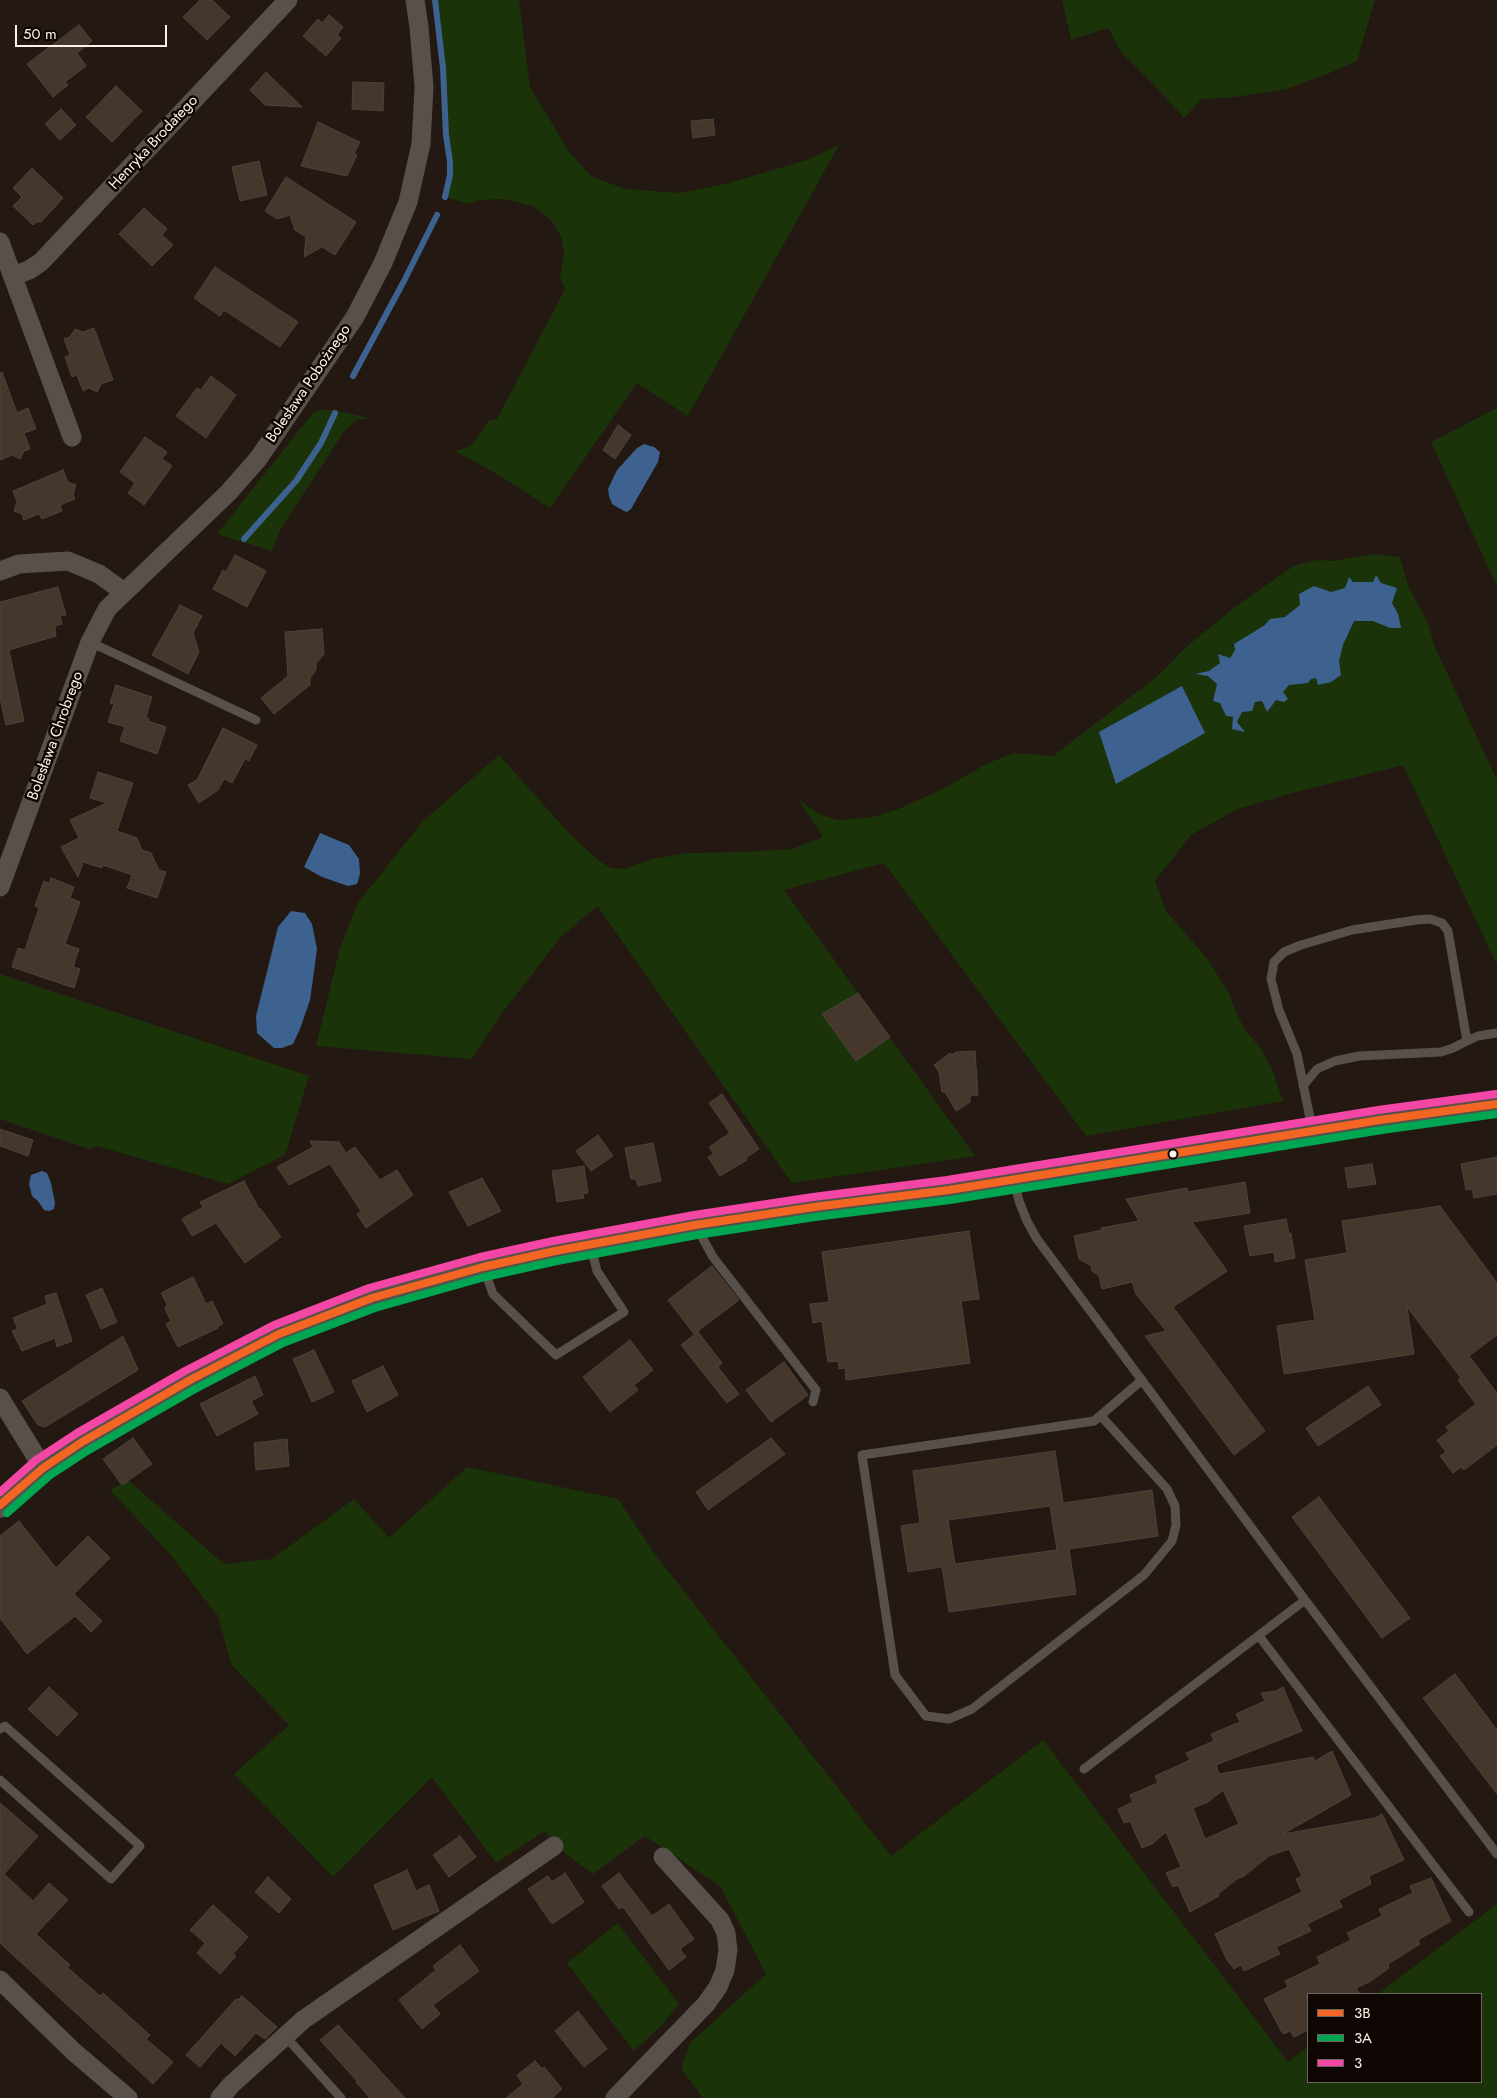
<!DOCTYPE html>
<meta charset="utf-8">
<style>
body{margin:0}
#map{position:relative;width:1497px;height:2098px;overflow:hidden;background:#231912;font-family:Jost,sans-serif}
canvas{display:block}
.legend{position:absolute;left:1307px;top:1993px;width:175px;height:90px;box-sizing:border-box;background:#0d0603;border:1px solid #6d645f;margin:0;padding:6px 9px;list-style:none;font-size:15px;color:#fef1e9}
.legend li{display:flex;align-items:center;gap:10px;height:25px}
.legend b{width:25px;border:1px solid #6d645f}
.scale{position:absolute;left:15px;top:25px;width:152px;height:22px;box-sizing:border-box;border:2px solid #fef1e9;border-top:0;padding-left:6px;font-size:15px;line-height:18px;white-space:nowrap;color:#fef1e9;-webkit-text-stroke:4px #0d0603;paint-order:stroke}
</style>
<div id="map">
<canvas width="1497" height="2098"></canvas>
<ul class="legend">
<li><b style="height:6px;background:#f26522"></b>3B</li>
<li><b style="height:6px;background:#00a651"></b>3A</li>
<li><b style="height:6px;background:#f346a5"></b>3</li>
</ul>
<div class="scale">50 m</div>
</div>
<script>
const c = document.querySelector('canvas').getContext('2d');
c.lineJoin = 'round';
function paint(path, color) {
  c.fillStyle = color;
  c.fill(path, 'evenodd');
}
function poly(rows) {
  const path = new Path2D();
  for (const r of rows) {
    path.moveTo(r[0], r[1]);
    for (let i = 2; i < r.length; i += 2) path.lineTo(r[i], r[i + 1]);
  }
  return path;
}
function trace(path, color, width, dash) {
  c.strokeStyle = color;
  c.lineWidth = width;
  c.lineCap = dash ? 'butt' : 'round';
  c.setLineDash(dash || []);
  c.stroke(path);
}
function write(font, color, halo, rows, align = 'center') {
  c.font = font + ' Jost,sans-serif';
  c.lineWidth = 5;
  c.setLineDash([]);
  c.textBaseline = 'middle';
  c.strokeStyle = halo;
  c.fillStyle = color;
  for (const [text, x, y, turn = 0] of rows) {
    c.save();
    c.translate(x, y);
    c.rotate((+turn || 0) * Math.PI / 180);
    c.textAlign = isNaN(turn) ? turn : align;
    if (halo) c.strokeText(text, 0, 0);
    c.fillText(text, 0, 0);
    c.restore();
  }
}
const green = poly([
 [435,0,519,0,530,87,570,153,592,177,626,189,680,193,725,184,807,160,839,145,688,416,637,383,550,508,502,477,455,451,468,447,475,441,488,421,497,419,565,289,560,278,564,252,561,237,554,224,544,214,532,206,504,199,480,200,469,204,445,197,450,175,450,162,446,135,443,68],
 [1062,0,1375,0,1357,61,1325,75,1286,89,1235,97,1202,99,1184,118,1156,87,1121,52,1108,28,1071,40],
 [1497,408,1497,587,1431,442],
 [319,410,333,410,369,418,357,420,345,430,280,530,272,551,217,534,312,414],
 [1374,554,1400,557,1409,588,1428,623,1434,645,1497,780,1497,965,1403,765,1296,792,1238,809,1191,835,1155,881,1166,911,1206,957,1229,993,1235,1010,1244,1028,1262,1050,1273,1072,1283,1101,1086,1136,884,863,784,890,975,1156,792,1183,598,907,591,911,559,939,500,1016,472,1059,316,1046,340,948,358,903,422,822,499,755,568,832,599,861,611,868,624,869,652,859,688,853,743,852,792,849,823,837,799,800,821,815,838,820,873,817,898,809,941,790,988,763,1014,753,1053,756,1160,674,1186,647,1235,607,1295,565,1318,560,1333,561],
 [0,974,309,1076,285,1155,228,1184,97,1146,89,1149,0,1119],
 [467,1467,618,1499,654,1553,891,1856,1043,1740,1288,2062,1308,2047,1308,2082,1481,2082,1481,1994,1378,1994,1497,1904,1497,2098,703,2098,681,2068,690,2043,766,1974,720,1886,645,1836,593,1874,561,1850,545,1831,496,1863,432,1777,333,1877,234,1774,289,1725,231,1664,218,1616,169,1553,110,1490,128,1480,224,1564,272,1559,354,1499,389,1538],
 [618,1923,679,2004,663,2024,634,2051,567,1963]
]);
const water = poly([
 [644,444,654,447,660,452,658,462,631,509,627,512,624,511,612,504,609,496,608,489,617,470,637,448],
 [1376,575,1381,583,1397,588,1392,603,1398,614,1401,628,1390,628,1373,621,1354,621,1343,645,1339,661,1341,675,1331,682,1318,685,1316,678,1311,679,1308,683,1289,685,1283,692,1288,699,1284,702,1276,700,1267,712,1262,701,1255,702,1252,711,1242,712,1237,722,1245,732,1232,729,1233,717,1226,716,1220,703,1213,701,1217,684,1208,676,1195,674,1209,671,1220,663,1218,654,1230,658,1235,650,1234,644,1265,625,1270,619,1285,617,1300,605,1299,594,1314,586,1331,592,1345,588,1349,577,1353,582,1373,582],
 [1182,686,1205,733,1116,784,1099,732],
 [320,833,349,845,359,859,360,874,357,884,348,886,322,877,304,867],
 [291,911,305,913,312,924,317,949,310,1000,300,1029,293,1044,282,1048,274,1048,257,1033,256,1016,278,927],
 [42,1171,47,1173,51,1183,55,1203,54,1209,49,1211,44,1210,38,1201,32,1196,29,1184,31,1175]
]);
const stream = poly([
 [435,0,443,68,446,135,450,162,450,175,445,197],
 [353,376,404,281,437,215],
 [244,539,296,481,321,443,335,413]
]);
const building = poly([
 [200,0,212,0,230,17,207,40,183,17,200,0],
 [329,15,343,27,337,35,341,38,326,56,303,36,318,19,322,23,329,15],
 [79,25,92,41,77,53,86,66,65,82,68,85,53,97,27,64,79,25],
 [266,72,302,107,265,105,250,90,266,72],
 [353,82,384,83,383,111,352,109,353,82],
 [116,86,142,111,112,142,86,117,116,86],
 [61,109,76,125,60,140,45,124,61,109],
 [713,119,715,135,693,138,691,121,713,119],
 [318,122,360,142,354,154,357,155,347,176,301,166,318,122],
 [259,161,267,195,240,201,232,167,259,161],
 [32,168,63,198,41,222,36,222,33,225,13,206,22,197,13,188,32,168],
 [286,177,356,222,335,255,322,247,304,257,306,237,295,230,290,215,277,219,265,211,286,177],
 [144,208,167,229,162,235,173,245,152,266,119,234,144,208],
 [215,267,298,322,280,347,224,310,220,316,194,298,215,267],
 [94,328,113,380,101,384,97,392,89,388,83,391,77,375,72,377,65,357,70,355,64,339,70,337,75,329,83,332,94,328],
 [2,372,17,413,28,408,36,429,24,433,30,449,24,451,20,459,12,455,0,460,0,373,2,372],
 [211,376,236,395,206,438,176,416,197,388,201,390,211,376],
 [618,425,631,435,615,459,603,450,618,425],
 [145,437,167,452,162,459,172,466,144,505,128,493,135,483,120,472,145,437],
 [63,470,68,482,76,485,73,494,75,499,60,505,62,511,42,519,39,514,24,520,22,514,14,511,17,502,13,491,63,470],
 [235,555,266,571,247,607,213,589,223,570,226,572,235,555],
 [58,587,66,615,60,616,62,624,55,626,56,636,9,650,24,721,6,725,0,698,0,602,58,587],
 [180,605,202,616,193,633,199,652,188,674,152,655,180,605],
 [322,629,324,654,316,664,316,670,310,678,310,685,274,714,261,698,288,676,285,632,322,629],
 [116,685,152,697,146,717,149,719,148,721,166,727,157,754,120,741,125,727,108,722,114,704,110,703,116,685],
 [223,728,257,745,249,761,245,759,232,783,224,779,218,790,199,803,188,785,197,780,223,728],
 [98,772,133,783,117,831,137,838,142,850,151,853,159,870,166,872,157,898,127,888,132,875,103,865,102,868,83,862,78,877,61,847,79,838,70,820,107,803,90,798,98,772],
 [51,878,74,887,70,898,80,902,65,944,79,949,73,967,80,969,74,988,12,967,18,948,25,950,39,908,35,906,44,881,49,883,51,878],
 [858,993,890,1037,856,1061,822,1014,858,993],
 [975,1051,978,1095,970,1096,970,1102,956,1111,945,1092,942,1092,939,1072,934,1065,950,1053,952,1055,956,1052,975,1051],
 [722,1094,759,1149,746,1158,747,1160,720,1176,708,1157,714,1154,709,1147,730,1133,709,1103,722,1094],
 [0,1129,33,1140,28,1156,0,1146,0,1129],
 [598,1135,613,1156,591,1171,576,1151,598,1135],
 [310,1141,339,1142,346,1153,355,1147,380,1180,397,1170,413,1195,366,1228,357,1214,361,1211,330,1164,289,1185,277,1167,313,1147,310,1141],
 [653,1143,661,1181,638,1186,636,1179,631,1179,625,1148,653,1143],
 [1497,1157,1497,1194,1474,1198,1472,1189,1466,1190,1461,1164,1497,1157],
 [1372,1164,1376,1184,1348,1188,1345,1168,1372,1164],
 [584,1166,588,1193,583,1194,584,1198,557,1202,552,1171,584,1166],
 [482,1178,501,1211,468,1226,449,1192,482,1178],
 [244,1181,259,1209,260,1208,281,1237,245,1263,216,1223,192,1236,182,1219,203,1207,200,1202,244,1181],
 [1245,1182,1250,1213,1192,1222,1227,1271,1173,1307,1265,1431,1234,1455,1145,1336,1166,1331,1136,1294,1132,1282,1102,1289,1099,1276,1092,1271,1091,1266,1079,1259,1074,1236,1102,1230,1101,1228,1139,1221,1126,1199,1187,1188,1188,1192,1245,1182],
 [1440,1206,1497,1283,1497,1335,1469,1356,1497,1393,1497,1445,1464,1470,1461,1467,1453,1473,1440,1456,1446,1452,1437,1440,1449,1431,1446,1427,1476,1404,1458,1380,1461,1378,1407,1307,1414,1354,1284,1374,1277,1326,1315,1320,1305,1260,1347,1253,1342,1221,1440,1206],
 [1286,1219,1289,1234,1291,1233,1295,1258,1275,1262,1274,1252,1250,1256,1244,1226,1286,1219],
 [969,1231,979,1299,961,1301,970,1363,846,1380,845,1368,839,1369,838,1361,828,1362,822,1321,813,1323,810,1304,829,1302,822,1252,969,1231],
 [712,1266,739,1300,694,1334,668,1300,712,1266],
 [193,1277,206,1304,212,1301,223,1324,218,1326,218,1328,178,1347,166,1324,171,1321,165,1309,167,1304,161,1293,193,1277],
 [102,1288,117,1322,101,1329,86,1295,102,1288],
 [56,1293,72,1341,57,1347,55,1338,22,1351,12,1331,18,1329,13,1318,47,1304,45,1296,56,1293],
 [698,1332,722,1363,718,1367,739,1394,727,1403,681,1345,698,1332],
 [123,1336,138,1370,45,1427,38,1425,22,1401,123,1336],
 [630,1340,653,1370,634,1385,638,1390,610,1412,583,1377,630,1340],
 [314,1350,334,1392,312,1402,293,1359,314,1350],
 [784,1362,808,1395,771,1422,746,1390,784,1362],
 [383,1366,398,1395,367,1412,352,1381,383,1366],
 [255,1376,263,1395,251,1401,258,1414,217,1436,200,1404,255,1376],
 [1368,1386,1381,1405,1318,1446,1306,1428,1368,1386],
 [133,1438,152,1464,122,1485,103,1459,133,1438],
 [771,1438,785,1454,708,1510,696,1492,771,1438],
 [287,1439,289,1466,256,1470,254,1443,287,1439],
 [1055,1451,1063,1503,1152,1490,1158,1536,1069,1549,1076,1594,949,1612,942,1567,908,1572,901,1526,920,1523,913,1471,1055,1451],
 [1050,1506,1057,1550,955,1564,948,1520,1050,1506],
 [1319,1497,1410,1618,1382,1638,1292,1517,1319,1497],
 [19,1521,56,1568,88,1536,110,1558,74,1594,102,1621,91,1632,75,1616,27,1654,0,1618,0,1536,19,1521],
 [1455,1674,1497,1730,1497,1794,1423,1698,1455,1674],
 [49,1687,78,1714,57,1736,28,1709,49,1687],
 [1283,1687,1302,1731,1216,1765,1219,1774,1313,1757,1315,1761,1332,1751,1351,1795,1283,1834,1375,1818,1382,1814,1404,1860,1369,1876,1371,1884,1339,1900,1342,1907,1307,1924,1311,1931,1276,1947,1280,1954,1244,1971,1241,1965,1234,1969,1227,1960,1215,1934,1302,1892,1296,1879,1302,1876,1289,1849,1269,1856,1244,1876,1237,1879,1218,1894,1219,1896,1190,1912,1178,1885,1173,1887,1166,1873,1181,1867,1166,1832,1152,1844,1142,1848,1130,1821,1124,1823,1118,1809,1133,1802,1130,1795,1158,1783,1155,1776,1190,1760,1186,1753,1214,1741,1211,1734,1240,1722,1236,1714,1265,1701,1261,1693,1276,1691,1283,1687],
 [1223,1790,1239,1824,1205,1839,1193,1808,1208,1802,1223,1790],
 [0,1803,38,1836,4,1874,33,1901,49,1883,68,1900,36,1934,70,1965,67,1967,100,1996,103,1993,150,2035,146,2039,173,2062,153,2084,0,1943,0,1803],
 [460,1836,476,1857,449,1877,433,1855,460,1836],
 [407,1870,416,1891,429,1885,439,1911,393,1930,374,1885,407,1870],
 [565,1873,584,1902,552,1924,528,1889,548,1876,552,1882,565,1873],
 [619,1873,652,1916,669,1904,694,1939,680,1949,686,1957,669,1970,623,1907,619,1909,602,1886,619,1873],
 [268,1877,291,1899,279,1913,255,1892,268,1877],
 [1431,1878,1451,1921,1418,1940,1420,1944,1388,1964,1389,1968,1371,1981,1356,1988,1360,1994,1308,1994,1308,2030,1294,2037,1290,2031,1283,2034,1264,1999,1288,1987,1285,1981,1320,1964,1317,1957,1351,1940,1347,1933,1382,1916,1379,1909,1413,1893,1410,1886,1431,1878],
 [213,1905,248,1937,233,1954,236,1956,220,1974,197,1953,205,1943,190,1930,213,1905],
 [460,1945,479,1971,433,2005,440,2014,422,2029,399,2000,436,1970,433,1966,460,1945],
 [242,1996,277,2027,265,2039,256,2033,235,2056,221,2043,200,2067,186,2055,236,1999,238,2000,242,1996],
 [578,2011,607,2049,584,2067,555,2031,578,2011],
 [338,2025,375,2065,405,2098,370,2098,356,2082,357,2081,320,2040,338,2025],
 [535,2061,542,2069,544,2067,562,2089,552,2098,506,2098,523,2084,517,2075,535,2061]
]);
const lane = poly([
 [90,642,256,720],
 [1303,1086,1317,1069,1335,1061,1359,1056,1441,1052,1453,1048,1467,1041],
 [1312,1128,1297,1054,1279,1010,1271,979,1274,962,1284,952,1301,945,1352,930,1416,920,1430,919,1442,923,1448,931,1467,1041,1478,1036,1497,1033],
 [1014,1180,1019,1201,1027,1221,1037,1239,1305,1600,1497,1854],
 [697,1228,713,1257,816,1390,813,1402],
 [484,1269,493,1294,556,1355,624,1312,597,1271,591,1247],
 [1101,1416,1167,1489,1175,1506,1176,1525,1172,1541,1144,1575,972,1709,949,1719,926,1716,895,1675,862,1455,1094,1421,1142,1380],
 [1259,1636,1469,1912],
 [0,1729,5,1726,140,1846,111,1879,0,1780],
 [1084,1769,1305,1600],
 [285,2036,341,2098]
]);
const street = poly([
 [0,242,72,437],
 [13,276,29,270,41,262,288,0],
 [0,571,19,564,68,561,99,574,124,592],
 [0,887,90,642,107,609,228,493,258,459,355,317,383,263,408,202,421,144,424,87,419,27,415,0],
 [0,1398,43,1468],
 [0,1980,74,2052,128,2098],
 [220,2098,231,2085,303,2020,554,1846],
 [615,2098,706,2004,718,1987,725,1970,728,1950,726,1933,720,1920,663,1857]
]);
const secondary = poly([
 [0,1505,43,1468,82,1442,190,1380,279,1334,372,1298,483,1267,555,1251,695,1225,814,1207,949,1190,1014,1178,1208,1149,1380,1120,1497,1104]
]);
const bus1 = poly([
 [0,1505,43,1468,82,1442,190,1380,279,1334,372,1298,483,1267,555,1251,695,1225,814,1207,949,1190,1380,1120,1497,1104]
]);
const bus2 = poly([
 [7,1513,49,1476,87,1451,195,1389,283,1343,375,1308,485,1277,557,1261,697,1235,815,1217,950,1200,1382,1130,1497,1114]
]);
const bus3 = poly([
 [0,1492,36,1460,77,1433,185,1371,274,1325,369,1288,480,1257,553,1241,694,1215,813,1197,947,1180,1378,1110,1496,1094]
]);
const markers = [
 [1173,1154,4.5,"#fef1e9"]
];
const streetNames = [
 ["Henryka Brodatego",154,143,-47],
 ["Bolesława Pobożnego",309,384,-56],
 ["Bolesława Chrobrego",56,736,-70]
];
paint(green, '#1a3308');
paint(water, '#3d628f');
trace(stream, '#3d628f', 6);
paint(building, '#45372b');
trace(building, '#4c433d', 1);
trace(lane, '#58504a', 9);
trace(street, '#58504a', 19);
trace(secondary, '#58504a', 26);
trace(bus1, '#f26522', 8);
trace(bus2, '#00a651', 8);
trace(bus3, '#f346a5', 8);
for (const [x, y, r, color] of markers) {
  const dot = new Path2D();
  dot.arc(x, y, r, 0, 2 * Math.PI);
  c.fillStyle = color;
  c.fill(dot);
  trace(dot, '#0d0603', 2);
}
write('15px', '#fef1e9', '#0d0603', streetNames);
</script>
